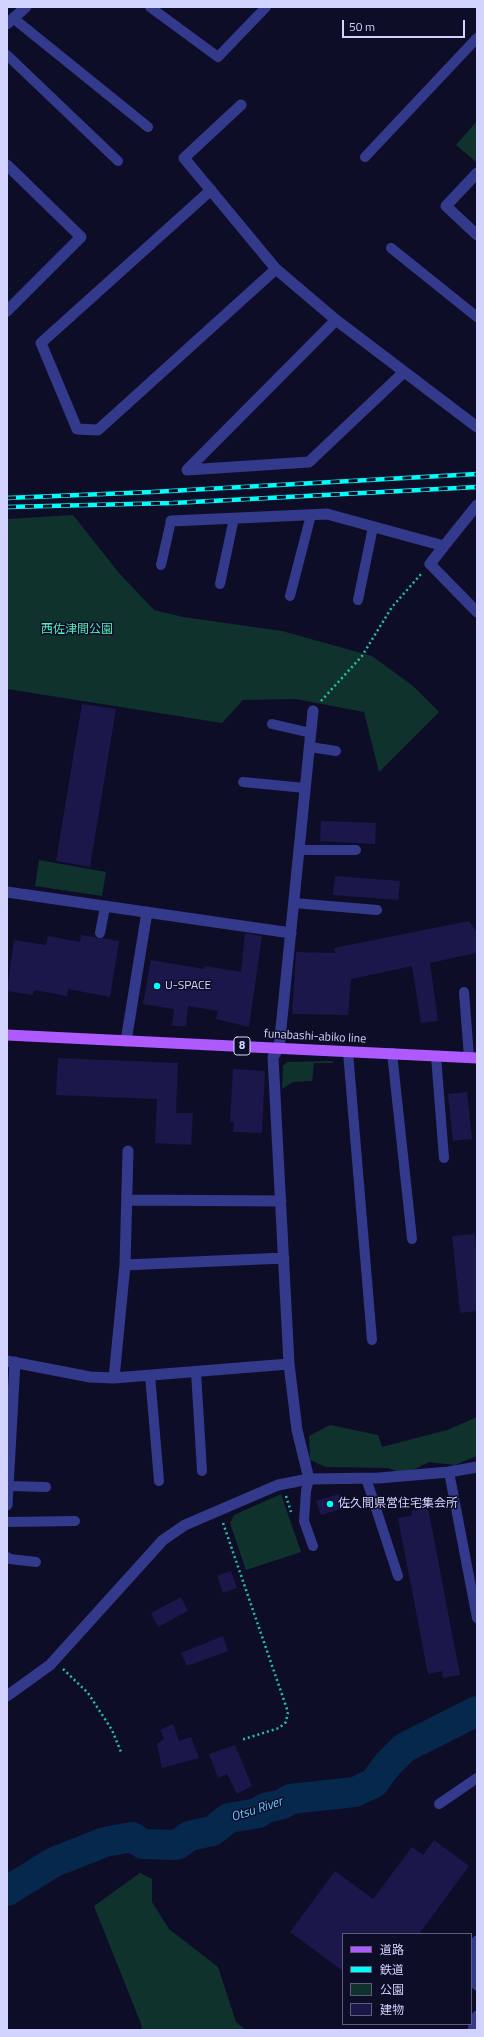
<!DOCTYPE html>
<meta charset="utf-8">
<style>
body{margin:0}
#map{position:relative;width:484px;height:2037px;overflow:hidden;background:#0e0d27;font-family:"Titillium Web","Noto Sans JP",sans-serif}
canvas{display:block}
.frame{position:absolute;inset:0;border:8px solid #d3d3ff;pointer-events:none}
.legend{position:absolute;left:342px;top:1933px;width:130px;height:92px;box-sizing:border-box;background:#0e0d27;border:1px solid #5d5c7d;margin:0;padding:5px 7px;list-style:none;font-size:12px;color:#d3d3ff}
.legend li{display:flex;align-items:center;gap:8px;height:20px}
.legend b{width:20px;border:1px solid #5d5c7d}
.scale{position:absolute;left:342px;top:20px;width:123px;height:18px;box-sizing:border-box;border:2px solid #d3d3ff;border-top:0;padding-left:5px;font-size:12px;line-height:14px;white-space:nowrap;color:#d3d3ff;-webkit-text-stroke:3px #0e0d27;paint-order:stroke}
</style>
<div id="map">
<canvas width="484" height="2037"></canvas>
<div class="frame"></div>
<ul class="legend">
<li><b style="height:5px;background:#ae5aff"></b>道路</li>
<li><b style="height:5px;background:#00fefa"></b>鉄道</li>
<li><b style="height:11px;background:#0f322d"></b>公園</li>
<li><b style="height:11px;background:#1b174a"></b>建物</li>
</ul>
<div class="scale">50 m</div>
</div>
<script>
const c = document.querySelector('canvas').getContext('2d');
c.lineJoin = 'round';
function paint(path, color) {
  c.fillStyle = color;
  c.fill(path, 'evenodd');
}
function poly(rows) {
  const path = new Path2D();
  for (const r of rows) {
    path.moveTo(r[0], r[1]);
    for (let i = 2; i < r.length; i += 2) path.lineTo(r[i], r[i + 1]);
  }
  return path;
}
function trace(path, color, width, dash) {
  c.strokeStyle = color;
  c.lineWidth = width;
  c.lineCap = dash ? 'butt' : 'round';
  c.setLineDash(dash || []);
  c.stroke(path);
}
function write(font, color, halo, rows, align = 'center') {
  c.font = font + ' "Titillium Web","Noto Sans JP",sans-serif';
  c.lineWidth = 3;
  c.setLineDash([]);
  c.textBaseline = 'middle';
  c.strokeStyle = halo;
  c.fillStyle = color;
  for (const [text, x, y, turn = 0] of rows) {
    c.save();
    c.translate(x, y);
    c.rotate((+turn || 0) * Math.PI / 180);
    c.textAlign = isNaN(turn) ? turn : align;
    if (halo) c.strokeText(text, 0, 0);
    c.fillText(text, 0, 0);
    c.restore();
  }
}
const green = poly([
 [477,121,477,160,476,162,456,145],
 [73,515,119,573,154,610,183,617,282,631,372,656,413,686,439,712,379,772,364,712,296,699,243,700,222,723,7,689,7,519],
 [39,860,106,872,102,896,35,886],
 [332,1061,334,1063,314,1063,312,1081,293,1082,282,1089,283,1066,287,1062],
 [477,1417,477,1456,455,1465,429,1462,405,1474,388,1468,326,1467,310,1460,309,1436,330,1425,378,1435,382,1447,447,1430],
 [281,1494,301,1552,246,1570,230,1523,234,1515],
 [140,1873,152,1879,152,1902,169,1929,218,1967,236,2022,246,2030,142,2030,141,2024,94,1906]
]);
const river = poly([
 [7,1891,54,1862,105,1842,132,1837,143,1844,177,1845,189,1836,212,1831,229,1818,258,1813,265,1808,283,1804,290,1799,355,1792,374,1783,387,1765,404,1748,477,1711]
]);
const building = poly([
 [82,704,116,709,90,867,56,861],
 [321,821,376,823,375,844,320,841],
 [335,876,400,881,398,900,333,895],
 [469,921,476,931,476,953,430,963,438,1021,421,1023,412,966,351,979,348,1015,292,1014,296,952,335,953,334,948],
 [245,933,262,936,249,1027,216,1019,218,1011,188,1006,186,1026,172,1026,174,1009,143,1004,151,960,204,969,205,966,241,972],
 [81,935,119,941,110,997,68,989,67,996,34,990,33,995,7,991,14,940,46,945,48,936,80,942],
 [58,1058,178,1063,176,1113,193,1113,191,1145,155,1143,157,1099,56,1095],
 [233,1069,265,1071,262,1133,233,1132,234,1122,230,1122],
 [467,1092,472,1139,453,1141,448,1094],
 [475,1234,477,1258,477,1311,460,1313,452,1236],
 [339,1494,344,1508,321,1515,316,1501],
 [428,1508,460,1675,443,1678,442,1671,428,1674,398,1518,412,1515,411,1511],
 [231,1571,237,1588,223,1593,217,1576],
 [181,1597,188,1611,158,1627,151,1613],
 [223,1636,228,1651,187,1666,181,1653],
 [173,1724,179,1741,191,1737,199,1758,162,1768,157,1744,164,1739,160,1730],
 [235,1745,252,1786,237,1794,227,1774,218,1778,209,1754],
 [434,1840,469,1866,419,1934,343,1934,343,1971,290,1932,335,1871,373,1899,412,1847,423,1855]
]);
const path = poly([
 [321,701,362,656,392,607,422,573],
 [286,1496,291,1512],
 [223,1523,288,1712,286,1722,279,1728,241,1740],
 [63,1669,88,1693,112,1730,121,1752]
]);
const service = poly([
 [150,7,218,57,266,7],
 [13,18,148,127],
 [7,55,118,161],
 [365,157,477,38],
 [391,248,477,317],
 [161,565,171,521],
 [220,584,234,518],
 [290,596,311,515],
 [358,600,373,527],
 [272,724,311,733],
 [310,747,336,751],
 [243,782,305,788],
 [300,850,356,850],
 [294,903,377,910],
 [100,933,105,907],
 [464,992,469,1057],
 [348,1052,372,1340],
 [392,1053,412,1239],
 [436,1056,444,1158],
 [196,1372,202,1471],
 [150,1375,159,1481],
 [449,1472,477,1618],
 [366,1478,398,1576],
 [309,1479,306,1491,304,1521,313,1546],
 [9,1486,46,1487],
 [7,1522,75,1521],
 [7,1557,10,1559,36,1562],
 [439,1804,477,1778]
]);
const minor = poly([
 [7,24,26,7],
 [241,105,184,158,276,269,336,320],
 [7,165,81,237,7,311],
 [477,173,446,206,477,235],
 [211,190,41,343,77,429,98,430,276,269],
 [404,372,309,462,187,470,336,320,477,427],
 [171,521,327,514,444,546,430,564,477,612],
 [444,546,477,505],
 [7,892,291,933],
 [126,1041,147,912],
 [127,1200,281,1201],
 [125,1265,284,1258],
 [7,1361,90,1377,114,1378,289,1364],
 [114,1378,125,1265,128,1151],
 [309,1479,297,1430,289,1364,273,1057,279,1048,313,711],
 [7,1505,15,1362],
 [7,1696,50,1665,163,1540,185,1525,278,1485,309,1479,379,1478,449,1472,477,1467],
 [477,1941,474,1959,477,1985],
 [473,2030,477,2016]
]);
const primary = poly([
 [7,1035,477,1058]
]);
const rail = poly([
 [7,498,152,492,477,474],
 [7,507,173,503,477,487]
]);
const markers = [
 [157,986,4,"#00fefa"],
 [330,1504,4,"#00fefa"]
];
const shields = [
 [242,1046,16]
];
const shieldNames = [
 ["8",242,1046]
];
const parkNames = [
 ["西佐津間公園",77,630]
];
const poiNames = [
 ["U-SPACE",165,986],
 ["佐久間県営住宅集会所",338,1504]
];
const streetNames = [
 ["funabashi-abiko line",315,1037,3]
];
const waterNames = [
 ["Otsu River",257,1810,-18]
];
paint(green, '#0f322d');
trace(river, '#06284d', 30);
paint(building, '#1b174a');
trace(path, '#22c4a8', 2.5, [2, 3]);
trace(service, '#33398b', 10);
trace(minor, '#33398b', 11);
trace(primary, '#ae5aff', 11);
trace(rail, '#00fefa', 4.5);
trace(rail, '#0e0d27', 3, [9]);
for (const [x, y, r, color] of markers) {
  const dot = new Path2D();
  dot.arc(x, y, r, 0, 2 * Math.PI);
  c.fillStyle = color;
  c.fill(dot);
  trace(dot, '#0e0d27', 1.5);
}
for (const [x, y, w] of shields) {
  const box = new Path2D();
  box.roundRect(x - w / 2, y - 9, w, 18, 3);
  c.fillStyle = '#0e0d27';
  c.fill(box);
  trace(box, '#d3d3ff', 1);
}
write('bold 11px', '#d3d3ff', null, shieldNames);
write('12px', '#52ecb4', '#0e0d27', parkNames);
write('12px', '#d3d3ff', '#0e0d27', poiNames, 'left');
write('12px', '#d3d3ff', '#0e0d27', streetNames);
write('italic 13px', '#61c8ff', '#0e0d27', waterNames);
</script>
